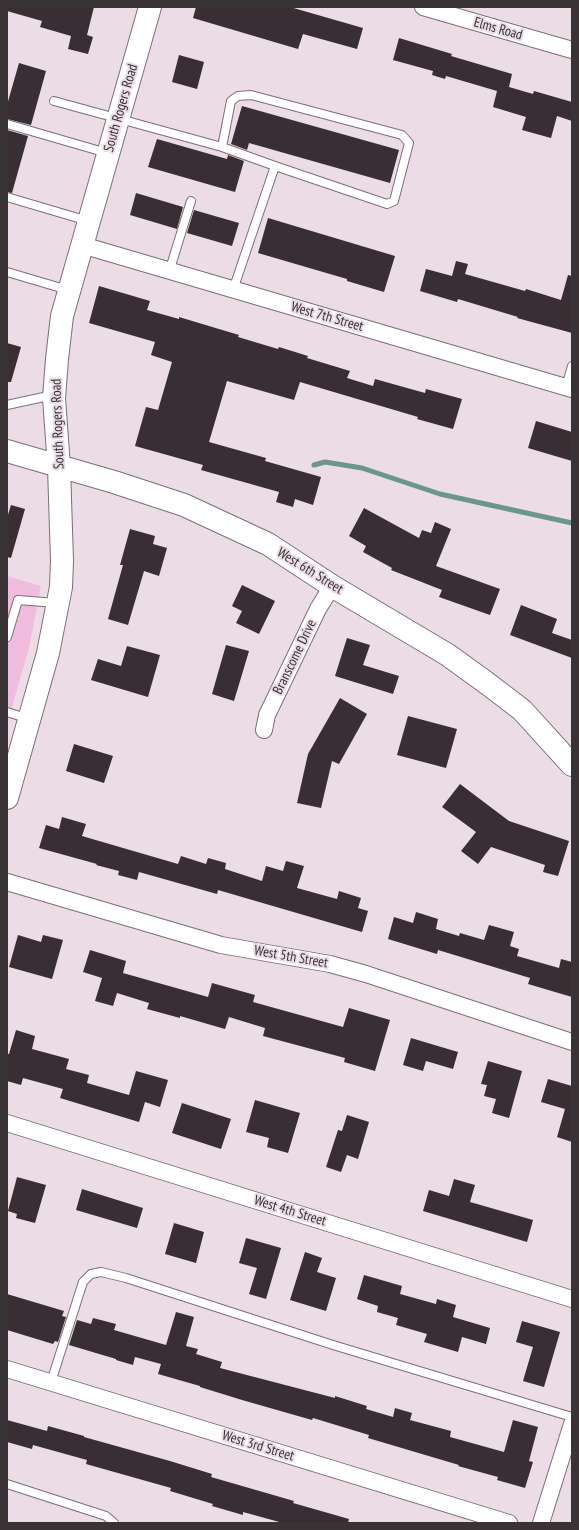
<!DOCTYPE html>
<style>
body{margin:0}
#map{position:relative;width:579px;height:1530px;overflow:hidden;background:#ebdce5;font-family:"PT Sans Narrow",sans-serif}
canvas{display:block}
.frame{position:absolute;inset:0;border:8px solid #393336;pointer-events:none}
</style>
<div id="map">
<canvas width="579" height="1530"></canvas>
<div class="frame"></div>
</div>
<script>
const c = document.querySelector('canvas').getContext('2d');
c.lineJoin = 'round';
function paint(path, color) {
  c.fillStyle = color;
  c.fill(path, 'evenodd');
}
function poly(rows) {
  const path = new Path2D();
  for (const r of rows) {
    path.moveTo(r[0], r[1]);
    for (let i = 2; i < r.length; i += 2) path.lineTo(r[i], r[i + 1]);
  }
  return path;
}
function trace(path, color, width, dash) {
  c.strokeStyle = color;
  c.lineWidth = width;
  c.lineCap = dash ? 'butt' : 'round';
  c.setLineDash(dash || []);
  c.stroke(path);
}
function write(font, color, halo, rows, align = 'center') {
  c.font = font + ' "PT Sans Narrow",sans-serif';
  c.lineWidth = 4;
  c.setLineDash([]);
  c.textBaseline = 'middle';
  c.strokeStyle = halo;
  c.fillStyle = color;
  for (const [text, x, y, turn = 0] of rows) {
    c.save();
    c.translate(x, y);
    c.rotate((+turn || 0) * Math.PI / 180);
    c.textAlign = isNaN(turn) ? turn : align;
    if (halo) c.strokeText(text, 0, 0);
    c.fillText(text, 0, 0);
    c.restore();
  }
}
const green = poly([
 [7,576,41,586,29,648,7,724]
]);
const stream = poly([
 [314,465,325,462,362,468,440,494,572,523]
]);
const building = poly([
 [8,7,94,7,87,35,93,37,88,54,68,49,71,36,40,27,42,21,7,11],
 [196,7,290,7,363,28,357,49,303,34,298,49,193,18],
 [399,38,452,54,451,56,512,74,509,87,533,94,534,91,572,102,572,121,557,116,551,138,522,130,526,117,493,107,497,91,446,76,445,79,432,75,433,71,393,60],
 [179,55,204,62,197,89,172,82],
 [19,63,46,71,31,125,7,119,7,105],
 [242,106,399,150,390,183,249,143,247,150,231,144],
 [7,130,28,136,12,193,7,192],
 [157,139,227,159,228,155,244,161,235,192,148,167],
 [136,193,183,207,177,229,130,215],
 [194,210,239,223,232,246,187,233],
 [268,218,395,256,384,292,347,281,347,279,258,253],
 [456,261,468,264,465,274,525,291,526,289,561,300,568,275,572,276,572,333,517,318,518,317,458,299,457,302,420,291,426,269,452,276],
 [99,286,150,301,147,310,179,319,179,317,239,335,238,337,278,349,279,347,308,356,307,358,350,371,347,378,373,386,375,379,425,393,426,389,462,399,453,429,417,419,418,417,300,382,294,400,227,381,209,442,266,458,265,461,321,477,313,505,295,499,293,507,276,502,279,492,201,470,203,465,135,446,146,407,158,410,172,362,151,355,155,342,89,323],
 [7,343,21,347,11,382,7,382],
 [536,421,572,432,572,461,528,448],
 [11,505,25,509,11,558,7,557,7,518],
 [364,508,419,538,422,530,431,533,435,522,451,529,436,566,500,589,490,615,439,597,442,590,391,570,392,568,363,552,366,546,349,536],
 [130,529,155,536,153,544,167,548,159,576,144,571,128,625,108,619,123,565,120,565],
 [242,585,275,601,259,634,236,623,242,611,232,606],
 [521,605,557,619,552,633,572,640,572,658,510,635],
 [347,638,370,645,363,665,399,676,393,694,335,676],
 [226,645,249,651,234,701,212,694],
 [127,646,160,655,148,697,91,680,98,659,121,666],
 [340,698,367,714,339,764,332,761,321,808,297,803,308,754],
 [408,716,457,729,446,768,397,755],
 [74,744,113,756,104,783,66,771],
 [460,784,509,821,569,841,558,876,543,872,545,865,491,847,478,864,461,851,476,832,442,807],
 [62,817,86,824,82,836,178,864,181,856,206,864,208,858,226,863,225,869,262,881,266,866,283,871,286,861,304,866,297,888,337,899,339,891,361,898,358,908,368,911,362,932,218,890,217,894,139,872,137,880,118,875,119,871,96,865,97,864,39,848,46,825,59,829],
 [416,912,438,919,436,929,459,936,460,933,484,940,489,925,514,932,510,946,519,949,517,956,559,968,561,959,572,962,572,997,528,984,530,978,438,950,437,954,388,939,394,917,413,923],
 [18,935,41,942,43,935,63,940,52,979,9,967],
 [90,950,126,961,123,973,208,997,212,983,255,995,253,1002,343,1027,349,1008,390,1020,375,1071,344,1062,345,1058,263,1036,265,1028,229,1017,225,1029,180,1016,180,1018,147,1009,149,1003,117,993,113,1006,95,1001,102,978,83,972],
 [16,1030,35,1036,32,1049,69,1059,66,1069,89,1075,87,1083,129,1095,136,1071,168,1080,160,1107,145,1102,139,1122,60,1098,63,1089,23,1078,21,1085,7,1081,7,1054,9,1054],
 [411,1038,458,1052,453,1069,426,1061,423,1071,403,1065],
 [488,1061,522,1071,509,1118,492,1113,496,1099,484,1096,487,1085,481,1084],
 [548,1079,572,1086,572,1142,557,1137,565,1109,541,1102],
 [255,1100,300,1113,288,1153,267,1147,269,1138,246,1132],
 [182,1103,231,1119,221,1149,172,1133],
 [347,1115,369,1122,358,1159,347,1155,341,1172,326,1167,338,1130,342,1131],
 [17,1177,46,1185,35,1223,16,1218,17,1214,8,1211],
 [454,1179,475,1185,470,1202,533,1220,527,1242,423,1211,429,1190,449,1196],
 [82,1189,143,1208,137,1228,76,1210],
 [174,1223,204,1232,196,1263,165,1254],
 [246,1238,281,1248,266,1299,249,1294,257,1268,239,1263],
 [305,1252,322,1258,317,1272,336,1278,326,1311,290,1300],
 [364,1275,402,1286,400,1294,436,1304,437,1299,456,1305,453,1317,490,1328,486,1344,462,1337,458,1352,424,1342,427,1334,396,1325,398,1318,377,1312,378,1306,357,1299],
 [7,1294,64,1311,62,1316,66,1317,58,1342,55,1341,53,1344,7,1330],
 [176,1312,194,1317,186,1346,198,1349,196,1354,222,1362,220,1368,335,1398,335,1396,367,1406,366,1409,393,1417,395,1408,412,1413,410,1420,451,1431,450,1437,504,1452,513,1420,538,1427,529,1461,533,1462,525,1488,497,1480,498,1477,458,1466,459,1465,368,1438,369,1435,313,1418,312,1420,242,1400,200,1387,200,1386,158,1374,161,1364,135,1357,133,1365,116,1360,116,1359,69,1345,77,1320,91,1324,93,1318,116,1324,114,1330,166,1345],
 [522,1321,560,1332,544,1387,523,1381,533,1347,516,1342],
 [7,1420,47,1431,48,1426,84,1436,84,1437,170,1461,212,1474,211,1477,294,1501,293,1503,349,1519,348,1523,283,1523,243,1512,243,1515,212,1506,213,1504,170,1491,171,1488,86,1464,87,1460,33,1445,32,1449,7,1442]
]);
const lane = poly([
 [54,101,222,147,275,166,233,290],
 [7,124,107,153],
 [222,147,231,101,238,96,251,95,402,135,409,143,394,201,387,204,275,166],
 [7,197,88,221],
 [7,272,68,290],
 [169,272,191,201],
 [566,387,572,366],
 [7,405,53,395],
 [7,637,18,600,56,603],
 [7,712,29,719],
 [51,1382,83,1282,91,1274,101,1272,126,1278,333,1345,572,1417],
 [7,1484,106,1516,114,1523]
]);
const street = poly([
 [423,7,572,50],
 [82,245,572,389],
 [264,730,267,715,318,609,332,586],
 [7,882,221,945,330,964,366,974,572,1042],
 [7,1123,572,1299],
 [7,1369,509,1523],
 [541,1523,572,1424]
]);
const secondary = poly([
 [7,451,114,482,184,505,268,544,332,586,448,655,488,684,522,710,572,765],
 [7,798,48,653,61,587,62,561,59,467,54,398,57,359,62,316,150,7]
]);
const streetNames = [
 ["Elms Road",498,29,16],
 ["South Rogers Road",121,108,-74],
 ["West 7th Street",327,317,16],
 ["South Rogers Road",58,424,-92],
 ["West 6th Street",310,571,32],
 ["Branscome Drive",295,657,-64],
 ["West 5th Street",291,957,10],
 ["West 4th Street",290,1211,17],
 ["West 3rd Street",258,1446,17]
];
paint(green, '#f0bcdd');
trace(stream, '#6a9789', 5);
paint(building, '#3a2e35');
trace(lane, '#7c6f77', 10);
trace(street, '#7c6f77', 18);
trace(secondary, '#7c6f77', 24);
trace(lane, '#fff', 8);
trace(street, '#fff', 16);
trace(secondary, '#fff', 22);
write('14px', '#393336', '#ebdce5', streetNames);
</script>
